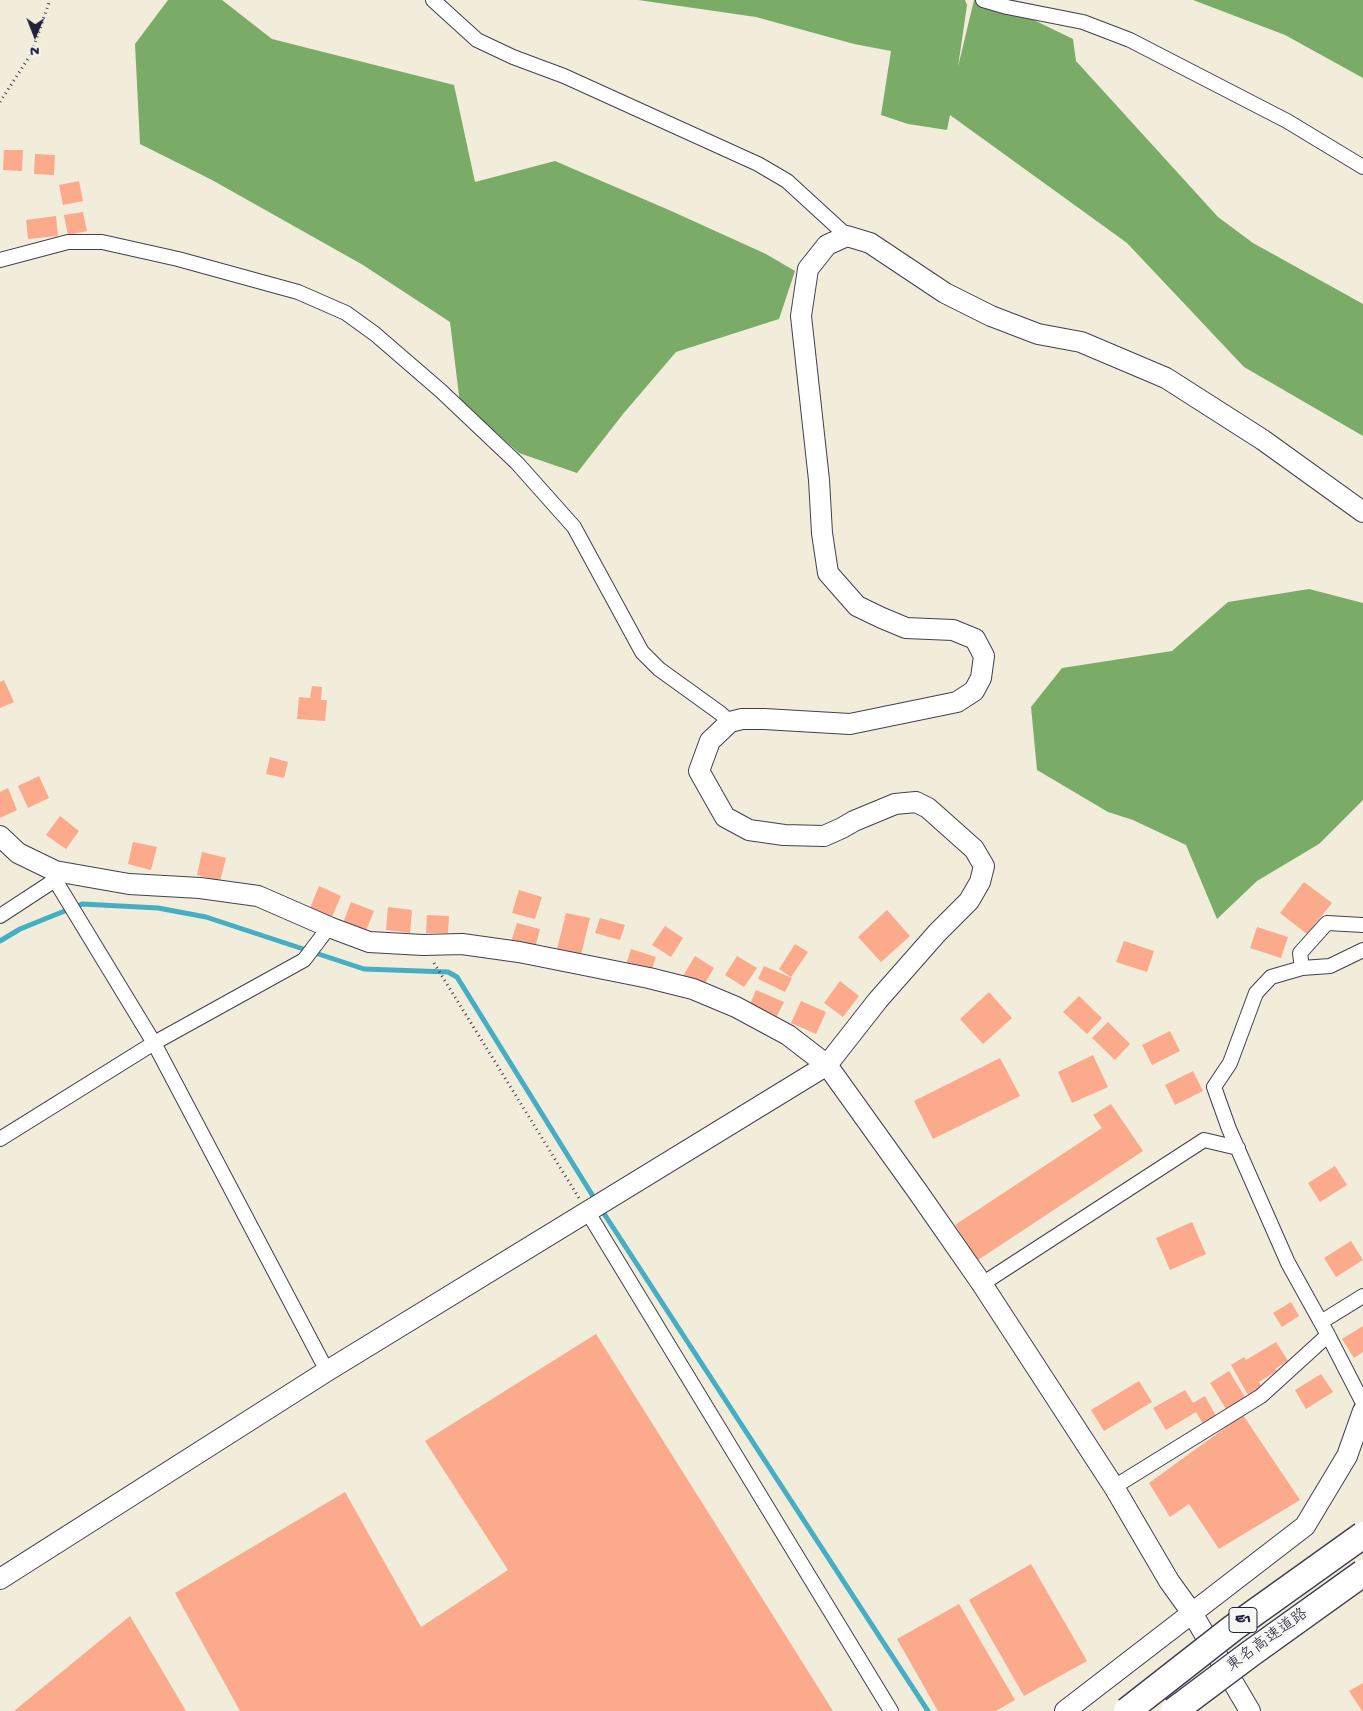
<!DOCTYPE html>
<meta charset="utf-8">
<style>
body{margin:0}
#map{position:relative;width:1363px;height:1711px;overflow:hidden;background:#f2ecdb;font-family:"Gochi Hand",sans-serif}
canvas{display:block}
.north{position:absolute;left:10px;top:10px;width:50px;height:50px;-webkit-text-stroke:4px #f6f6f2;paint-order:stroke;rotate:181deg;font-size:14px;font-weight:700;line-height:20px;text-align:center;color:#22223b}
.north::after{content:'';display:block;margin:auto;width:18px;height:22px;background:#22223b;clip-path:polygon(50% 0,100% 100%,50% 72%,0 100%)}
</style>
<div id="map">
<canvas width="1363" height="1711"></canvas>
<div class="north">N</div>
</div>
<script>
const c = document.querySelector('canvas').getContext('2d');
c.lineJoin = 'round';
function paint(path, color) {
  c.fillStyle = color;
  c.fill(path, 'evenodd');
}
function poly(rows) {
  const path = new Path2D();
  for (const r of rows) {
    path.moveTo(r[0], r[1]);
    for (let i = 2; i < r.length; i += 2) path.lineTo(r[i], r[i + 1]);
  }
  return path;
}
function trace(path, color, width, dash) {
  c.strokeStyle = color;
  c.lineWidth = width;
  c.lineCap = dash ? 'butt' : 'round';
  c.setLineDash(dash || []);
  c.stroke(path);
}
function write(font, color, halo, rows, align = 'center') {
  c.font = font + ' "Gochi Hand","Klee One",sans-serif';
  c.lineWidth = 4.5;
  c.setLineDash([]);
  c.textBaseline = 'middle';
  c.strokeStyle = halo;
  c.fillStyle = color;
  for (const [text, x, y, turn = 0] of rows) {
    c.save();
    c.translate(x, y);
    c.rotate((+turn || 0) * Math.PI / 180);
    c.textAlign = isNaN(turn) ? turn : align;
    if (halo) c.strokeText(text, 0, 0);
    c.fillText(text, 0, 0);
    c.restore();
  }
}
const forest = poly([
 [168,0,222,0,272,39,454,85,475,182,555,161,669,210,766,254,795,271,779,319,676,352,623,414,577,473,519,453,482,420,461,412,450,322,363,265,212,180,140,144,135,44],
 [638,0,965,0,967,5,958,67,974,0,983,0,1007,7,1073,39,1076,61,1218,217,1253,243,1363,304,1363,436,1244,367,1127,243,950,115,947,130,908,124,881,115,891,51,854,44,756,17],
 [1193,0,1363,0,1363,78,1285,35],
 [1309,589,1363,603,1363,800,1319,844,1257,881,1217,919,1186,845,1133,820,1108,812,1037,770,1031,707,1062,668,1172,651,1228,602]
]);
const stream = poly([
 [0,941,20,929,82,904,158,908,206,917,364,969,448,972,457,977,596,1201],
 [601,1209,928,1711]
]);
const building = poly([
 [4,150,23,150,22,171,3,170],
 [35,154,55,155,54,175,34,174],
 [79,181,83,201,63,205,59,185],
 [83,212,87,231,68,235,64,215],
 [56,216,58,236,28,239,26,220],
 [4,680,14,702,0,708,0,682],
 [312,686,322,687,321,700,327,700,325,721,297,719,299,697,310,698],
 [270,757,288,762,284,778,266,774],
 [39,776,49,798,28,808,18,786],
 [8,788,17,810,0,818,0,792],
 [60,816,79,831,66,849,46,835],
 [133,842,157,847,151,870,128,864],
 [202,852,226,858,220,881,197,875],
 [1304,882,1332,903,1307,934,1280,913],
 [319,886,341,896,332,917,310,908],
 [519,890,542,897,535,919,512,913],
 [351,902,374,911,365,933,343,923],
 [388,907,412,910,410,933,386,930],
 [887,910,910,936,881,962,858,937],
 [566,913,590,918,581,955,557,949],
 [427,915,449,916,448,933,426,933],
 [600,918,625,925,620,940,595,933],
 [517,923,540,929,534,952,510,945],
 [665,926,683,938,671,957,652,945],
 [1257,927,1288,937,1281,958,1250,948],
 [1124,941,1154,951,1147,972,1116,962],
 [795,944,808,952,791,977,779,969],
 [631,949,656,957,651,972,626,965],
 [695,956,714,968,702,988,683,976],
 [737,956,757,968,744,987,725,975],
 [764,966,792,978,785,992,758,979],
 [840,981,859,996,843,1017,824,1003],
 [756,990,784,1002,777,1016,750,1004],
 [989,992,1012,1018,983,1044,960,1019],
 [1079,996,1102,1018,1087,1034,1063,1012],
 [801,1001,826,1012,816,1034,791,1023],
 [1108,1022,1130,1044,1115,1060,1092,1038],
 [1170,1031,1180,1051,1152,1065,1142,1045],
 [1093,1055,1108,1087,1072,1103,1058,1072],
 [1000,1058,1020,1096,933,1139,914,1101],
 [1193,1071,1203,1091,1175,1105,1165,1085],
 [1111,1104,1143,1151,978,1260,955,1225,1102,1128,1093,1115],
 [1335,1166,1347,1185,1320,1202,1308,1183],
 [1192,1222,1206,1254,1170,1270,1156,1238],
 [1351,1241,1363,1260,1336,1277,1324,1258],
 [1291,1302,1299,1316,1282,1327,1273,1313],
 [1363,1326,1363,1352,1354,1358,1342,1339],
 [596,1334,833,1711,240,1711,175,1593,345,1492,421,1627,508,1570,425,1441],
 [1276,1342,1288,1361,1275,1369,1277,1371,1259,1382,1262,1387,1248,1395,1231,1365,1244,1357,1246,1360],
 [1229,1371,1245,1397,1226,1409,1210,1383],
 [1321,1374,1333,1392,1306,1409,1295,1390],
 [1139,1381,1152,1402,1104,1431,1091,1410],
 [1185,1390,1193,1403,1205,1396,1216,1416,1203,1424,1196,1412,1166,1430,1153,1408],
 [1243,1415,1300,1500,1219,1549,1189,1504,1170,1517,1149,1483],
 [1031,1564,1087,1661,1024,1696,969,1600],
 [959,1604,1015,1700,996,1711,938,1711,897,1639],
 [130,1616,186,1711,14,1711],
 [1363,1683,1363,1711,1362,1711,1349,1691]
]);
const path = poly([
 [0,102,31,54,50,0],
 [434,963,579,1198]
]);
const street = poly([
 [433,0,477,40,513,57,564,76,758,164,787,181,847,236],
 [983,0,1007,7,1083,22,1130,40,1287,121,1363,167],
 [0,260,68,242,102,242,178,259,298,292,346,313,375,334,441,391,517,463,574,527,642,652,659,669,720,713,730,722],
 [55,871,55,880,154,1043,327,1371],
 [0,916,55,880],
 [1363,925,1327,923,1300,953,1302,968,1271,977,1256,993,1230,1063,1214,1087,1229,1129,1288,1263,1328,1335,1363,1403],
 [1302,968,1330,966,1363,950],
 [0,1139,154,1043,304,960,329,927],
 [587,1211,891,1711],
 [982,1284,1204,1140,1238,1148],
 [1321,1322,1363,1296],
 [1114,1487,1261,1396,1328,1335]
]);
const secondary = poly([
 [0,836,18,853,55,871,129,884,200,888,258,896,329,927,369,942,423,945,462,944,519,952,649,978,693,989,736,1007,788,1035,827,1065,918,1192,982,1284,1114,1487,1169,1581,1192,1613,1250,1711],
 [0,1579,327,1371,827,1065,878,1000,937,933,969,901,980,882,984,866,974,849,928,808,916,802,895,804,854,821,842,828,824,836,784,835,749,830,725,817,699,771,710,741,730,722,742,719,764,719,850,724,957,702,974,691,981,678,984,656,975,639,953,630,906,628,882,618,857,606,828,573,822,533,819,480,801,316,808,269,827,245,847,236,870,243,945,293,991,316,1038,334,1081,342,1166,378,1263,440,1363,512],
 [1065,1711,1305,1526,1347,1456,1363,1411]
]);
const highwayBridge = poly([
 [1127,1711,1233,1628,1363,1535],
 [1174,1711,1250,1654,1363,1573]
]);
const shields = [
 [1243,1620,28]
];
const shieldNames = [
 ["E1",1243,1620]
];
const streetNames = [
 ["東名高速道路",1268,1641,-36]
];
paint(forest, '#7aac67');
trace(stream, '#44aec3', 5);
paint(building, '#fbaa8c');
trace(street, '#414053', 16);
trace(secondary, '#414053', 22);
trace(path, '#414053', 3, [1, 4]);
trace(street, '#fff', 14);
trace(secondary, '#fff', 20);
trace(highwayBridge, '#414053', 29, []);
trace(highwayBridge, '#fff', 26);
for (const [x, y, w] of shields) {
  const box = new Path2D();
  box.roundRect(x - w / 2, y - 12.5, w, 25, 4);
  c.fillStyle = '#f6f6f2';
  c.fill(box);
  trace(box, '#22223b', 1);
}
write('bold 15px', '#22223b', null, shieldNames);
write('16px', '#22223b', '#f6f6f2', streetNames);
</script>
